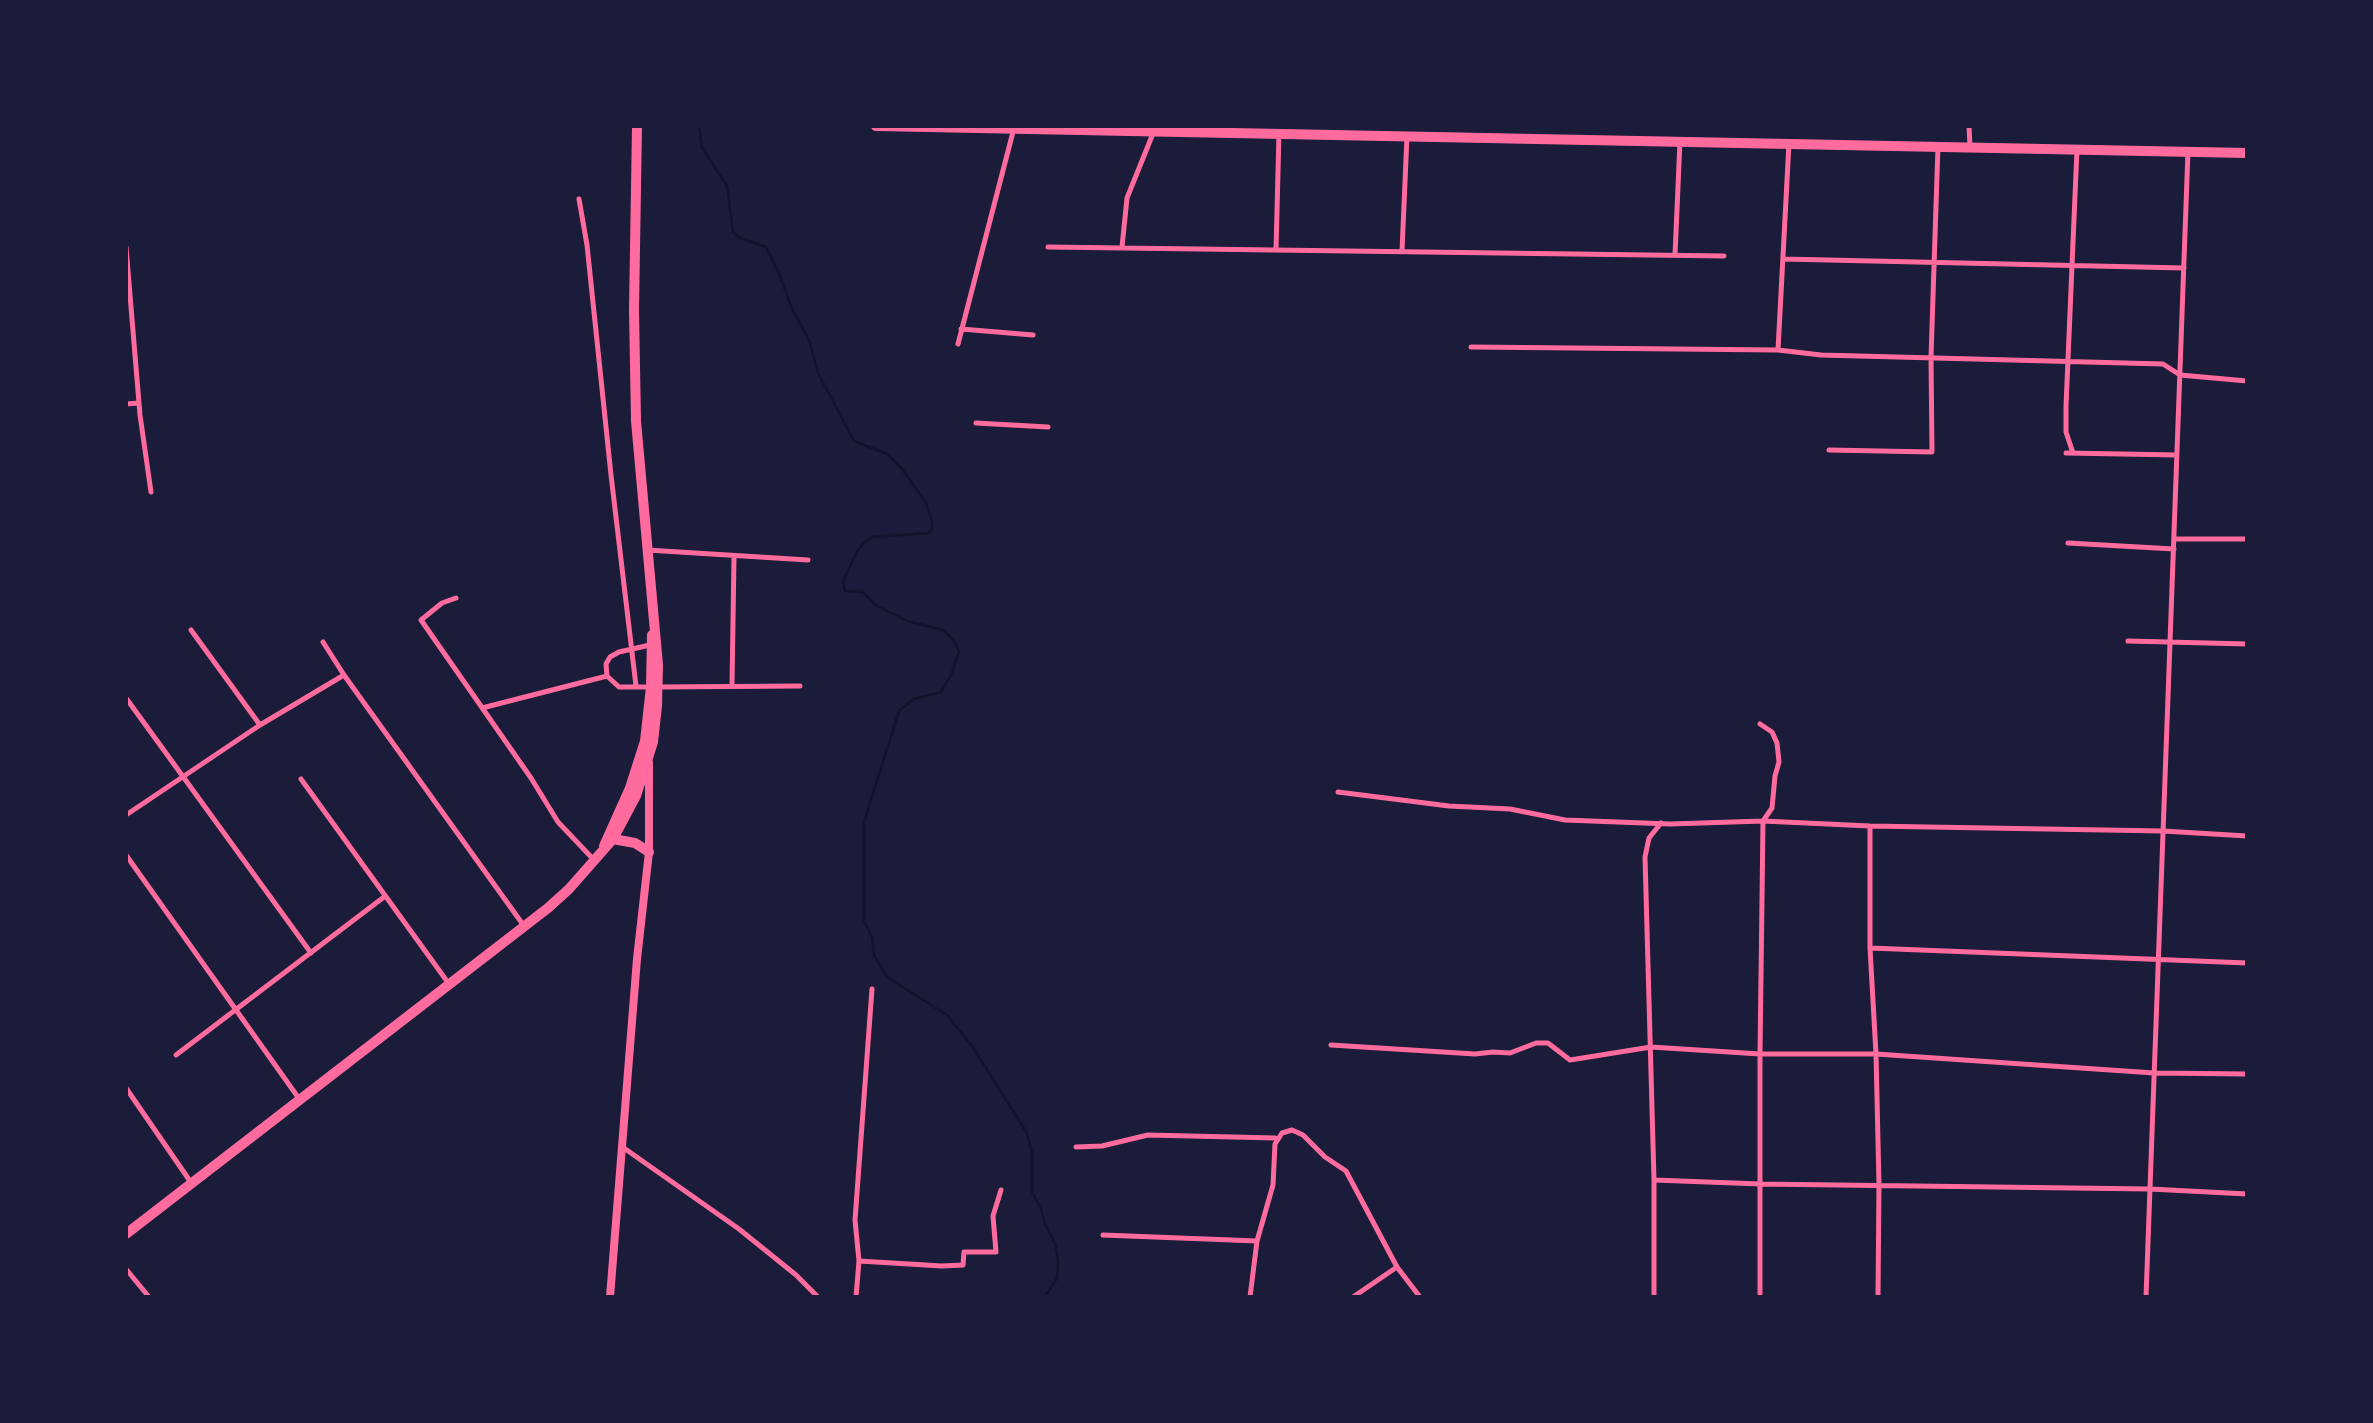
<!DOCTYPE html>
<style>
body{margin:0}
#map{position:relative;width:2373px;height:1423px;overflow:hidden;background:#1b1b3a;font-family:Figtree,sans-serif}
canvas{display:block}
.frame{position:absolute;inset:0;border:128px solid #1b1b3a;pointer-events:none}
</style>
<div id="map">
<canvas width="2373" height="1423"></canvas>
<div class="frame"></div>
</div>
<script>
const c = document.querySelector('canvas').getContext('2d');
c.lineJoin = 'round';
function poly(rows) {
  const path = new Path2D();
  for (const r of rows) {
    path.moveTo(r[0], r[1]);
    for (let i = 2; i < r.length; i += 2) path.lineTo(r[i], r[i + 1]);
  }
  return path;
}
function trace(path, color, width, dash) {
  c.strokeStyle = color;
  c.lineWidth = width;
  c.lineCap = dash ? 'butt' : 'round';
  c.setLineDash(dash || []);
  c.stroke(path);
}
const stream = poly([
 [699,126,702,147,727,186,733,232,740,238,766,247,780,276,792,309,809,340,818,373,854,441,887,454,902,469,926,503,932,522,932,529,928,533,873,537,865,542,857,551,843,582,845,591,863,592,875,605,907,621,943,630,953,639,959,651,952,673,941,692,914,699,899,711,864,822,864,921,872,937,874,955,887,977,947,1015,972,1046,1027,1133,1032,1153,1032,1192,1041,1209,1045,1224,1055,1243,1058,1261,1057,1278,1045,1297]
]);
const minor = poly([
 [1969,126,1970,147],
 [579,199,587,245,611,475,636,686],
 [126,247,140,415,151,492],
 [1048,247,1724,256],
 [1122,247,1127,198,1154,131],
 [1276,250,1279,133],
 [1402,251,1407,136],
 [1675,255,1680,141],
 [1783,259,2184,268],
 [961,329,1033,335],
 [958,344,1014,128],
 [1471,347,1778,350,1821,355,2163,364,2180,375,2247,381],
 [1778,350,1789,143],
 [126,404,139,403],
 [976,423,1048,427],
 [1829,450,1932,452,1931,357,1938,146],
 [2066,453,2177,455],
 [2073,453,2066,432,2066,406,2077,149],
 [2174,539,2247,539],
 [2068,543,2174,549],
 [647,550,808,560],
 [456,598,442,603,421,620,531,778,558,822,595,861],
 [191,630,260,725],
 [2128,641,2247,644],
 [323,642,344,675,524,926],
 [607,676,606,664,610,657,619,652,650,645],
 [732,686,734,557],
 [658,687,800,686],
 [126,698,311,953],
 [482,708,607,676,619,687,651,687],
 [301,779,449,984],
 [1338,792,1449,806,1510,809,1565,820,1670,824,1763,821,1870,826,2163,831,2247,836],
 [126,815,260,725,344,675],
 [1870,826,1870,948,1876,1054,1879,1185,1878,1297],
 [126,855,300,1100],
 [1870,948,2247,963],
 [1331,1045,1475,1054,1493,1052,1510,1053,1536,1043,1548,1043,1570,1060,1651,1047,1760,1054,1876,1054,2154,1073,2247,1074],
 [176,1055,384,897],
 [126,1088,192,1184],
 [621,1146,739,1229,796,1275,818,1297],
 [1076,1147,1102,1146,1148,1135,1275,1138],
 [1654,1180,1760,1184,2150,1189,2247,1194],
 [1103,1235,1257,1241],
 [859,1261,942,1266,963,1265,964,1252,996,1252,993,1216,1001,1190],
 [126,1269,149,1297],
 [856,1297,859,1261,855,1220,872,989],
 [1250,1297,1257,1241,1273,1185,1275,1144,1282,1133,1292,1130,1303,1135,1325,1157,1346,1171,1397,1267,1420,1297],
 [1353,1297,1397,1267],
 [1654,1297,1654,1180,1645,857,1649,838,1661,823],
 [1760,1297,1760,1054,1763,821,1772,808,1775,776,1779,762,1777,743,1772,732,1760,724],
 [2146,1297,2188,151]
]);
const secondary = poly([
 [610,1297,637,959,649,852,649,763]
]);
const trunk = poly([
 [876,126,2247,153],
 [613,839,635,843,649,852],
 [604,846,630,788,645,741,651,687,652,635],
 [126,1234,548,908,569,889,613,839,636,796,653,742,657,706,658,665,636,421,634,310,637,126]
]);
trace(stream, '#12122b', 2.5);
trace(minor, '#ff6b9d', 5);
trace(secondary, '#ff6b9d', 8);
trace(trunk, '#ff6b9d', 10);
</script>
